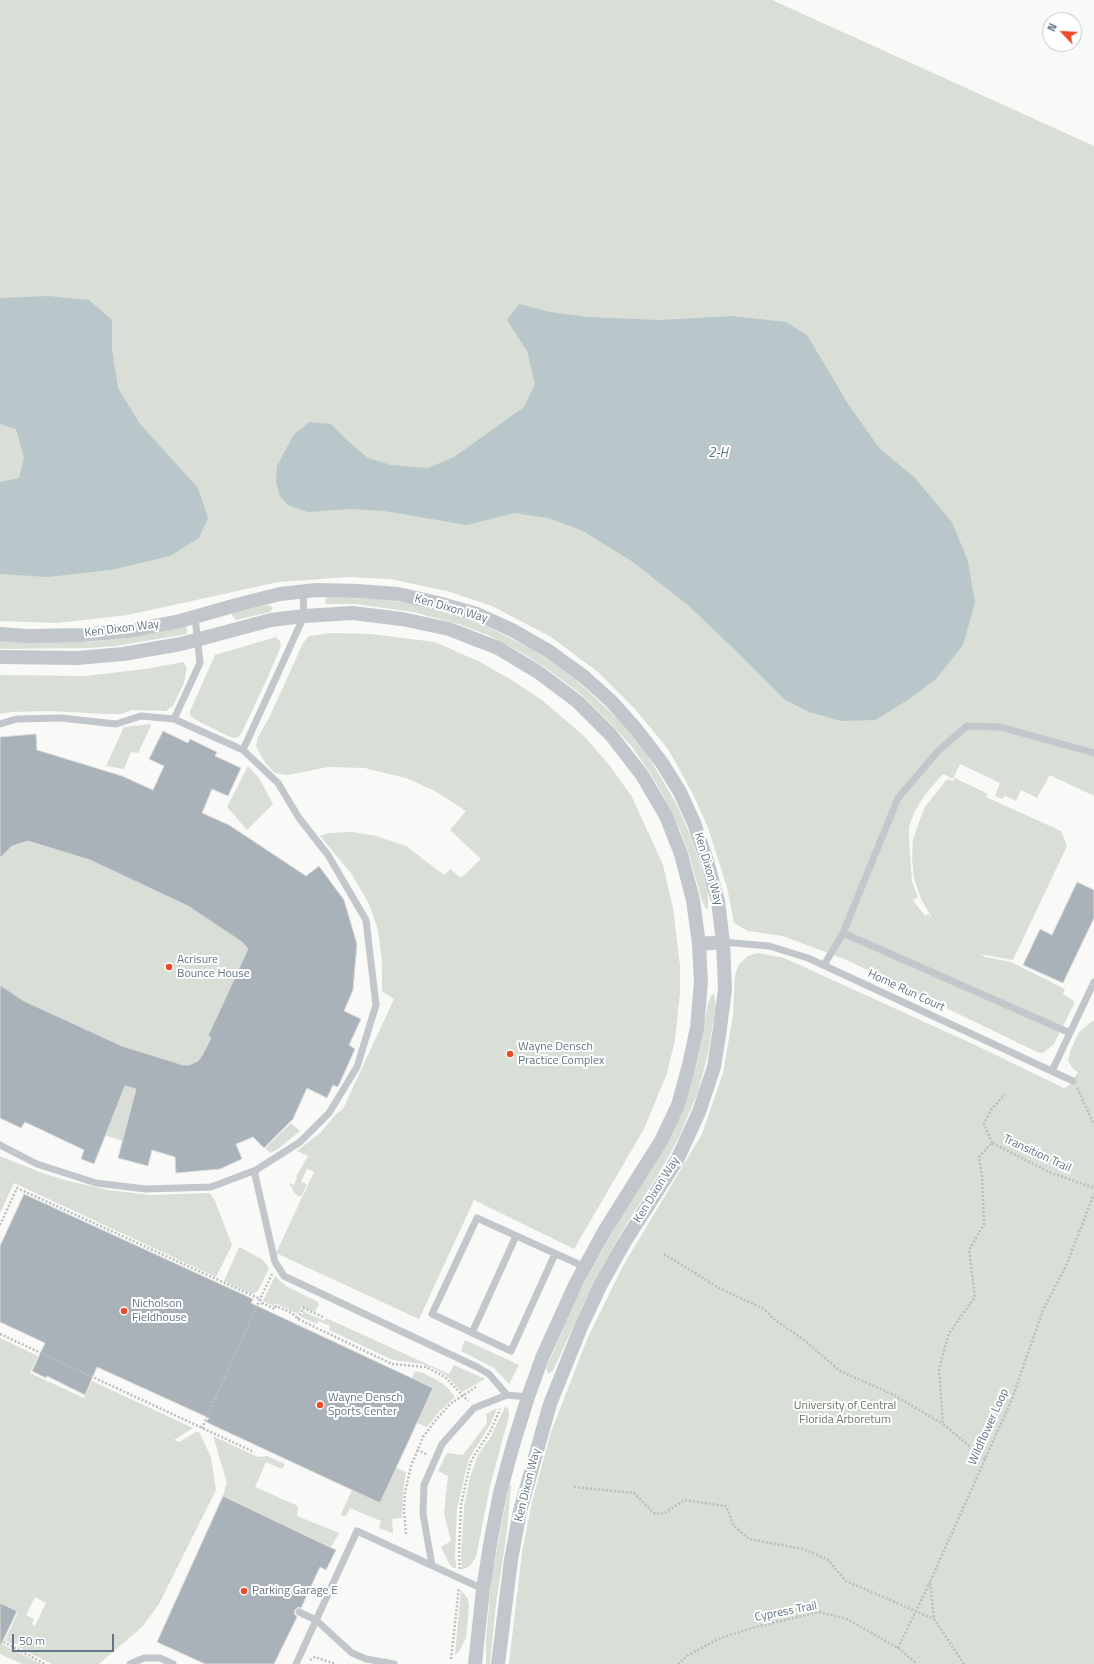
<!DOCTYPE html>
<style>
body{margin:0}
#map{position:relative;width:1094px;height:1664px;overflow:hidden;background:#f9f9f7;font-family:"Titillium Web",sans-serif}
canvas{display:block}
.north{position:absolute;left:1042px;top:12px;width:40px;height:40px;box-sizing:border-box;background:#fff;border:1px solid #c1c8cd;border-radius:50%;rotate:295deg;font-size:11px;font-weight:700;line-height:16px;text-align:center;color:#637683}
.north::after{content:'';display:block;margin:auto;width:14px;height:18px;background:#eb4c25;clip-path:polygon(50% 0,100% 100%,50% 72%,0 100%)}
.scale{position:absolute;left:12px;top:1634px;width:102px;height:18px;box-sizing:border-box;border:2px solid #637683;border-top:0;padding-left:5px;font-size:12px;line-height:14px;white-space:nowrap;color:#637683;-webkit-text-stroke:3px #fff;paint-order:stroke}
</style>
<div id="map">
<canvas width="1094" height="1664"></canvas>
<div class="north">N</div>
<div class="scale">50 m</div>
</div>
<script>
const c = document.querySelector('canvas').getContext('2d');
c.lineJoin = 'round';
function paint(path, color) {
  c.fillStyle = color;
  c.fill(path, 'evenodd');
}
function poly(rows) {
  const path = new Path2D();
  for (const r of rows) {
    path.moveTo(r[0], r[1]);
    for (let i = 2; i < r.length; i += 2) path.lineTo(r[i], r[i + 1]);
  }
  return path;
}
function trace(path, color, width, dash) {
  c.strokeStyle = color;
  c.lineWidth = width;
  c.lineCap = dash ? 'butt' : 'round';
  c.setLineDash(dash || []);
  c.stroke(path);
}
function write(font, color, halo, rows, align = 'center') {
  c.font = font + ' "Titillium Web",sans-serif';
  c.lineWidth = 4;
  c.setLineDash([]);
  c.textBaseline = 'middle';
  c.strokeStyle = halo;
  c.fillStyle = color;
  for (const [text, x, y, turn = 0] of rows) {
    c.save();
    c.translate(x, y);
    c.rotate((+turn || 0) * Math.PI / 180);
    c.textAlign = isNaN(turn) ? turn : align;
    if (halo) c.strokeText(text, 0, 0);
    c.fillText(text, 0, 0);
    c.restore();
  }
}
const green = poly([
 [0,0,772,0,1094,146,1094,796,1050,775,1037,798,1021,790,1016,801,1005,796,1002,799,995,796,1000,783,960,764,953,779,943,774,924,796,914,813,909,827,909,839,912,882,918,897,913,900,925,916,928,914,932,918,921,899,914,879,912,858,913,840,920,819,925,807,947,779,953,781,955,778,988,794,986,797,1061,831,1067,846,1013,960,980,954,986,957,1011,962,1065,989,1063,994,1074,1001,1074,1004,1054,1044,1043,1053,1037,1052,849,961,783,936,748,931,734,923,727,887,708,828,693,794,668,749,634,708,598,672,551,637,492,606,447,591,390,579,349,577,278,582,128,615,57,623,0,621],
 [329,597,374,599,409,603,463,617,488,627,532,649,574,678,622,723,643,748,662,779,678,807,691,837,708,890,708,909,706,909,702,901,688,851,679,828,662,794,650,773,632,747,614,727,582,695,546,668,524,654,488,635,458,624,413,612,355,604,326,604,325,599],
 [269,605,273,608,270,612,236,620,232,615,232,613,257,607],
 [185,626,187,629,187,634,116,646,90,648,0,649,0,640,90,642],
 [332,633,370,634,435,642,480,662,510,679,543,701,584,736,610,766,632,797,663,865,673,908,680,966,680,993,675,1040,667,1073,644,1129,574,1249,474,1200,419,1319,276,1253,314,1172,307,1169,301,1182,307,1184,301,1197,295,1194,289,1183,294,1185,297,1178,296,1177,308,1156,297,1151,321,1132,336,1114,343,1109,394,999,382,991,382,961,378,930,369,904,351,873,320,836,329,833,352,832,376,836,406,846,444,875,450,869,461,878,481,859,450,830,466,811,435,791,406,778,365,768,328,767,288,775,275,773,265,763,256,746,258,737,270,716,303,643,309,636],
 [276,637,280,641,281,646,267,679,242,732,238,737,234,738,226,735,194,719,190,715,190,711,215,655],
 [184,662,187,668,184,683,173,706,166,711,132,710,121,714,108,714,49,711,11,712,0,714,0,675,85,676,145,669],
 [150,724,151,726,138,753,131,752,124,769,106,766,124,727],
 [40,751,122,776,229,825,305,875,329,907,329,1004,361,1019,349,1045,355,1049,338,1087,332,1084,330,1087,332,1088,327,1098,293,1082,251,1138,215,1154,172,1156,91,1131,25,1122,21,1128,0,1118,0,753],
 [248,766,259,778,273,804,247,830,227,807],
 [758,953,784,958,975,1045,1064,1088,1070,1085,1078,1072,1073,1069,1068,1060,1071,1049,1079,1032,1091,1022,1094,1021,1094,1664,509,1664,522,1552,532,1502,551,1432,588,1337,623,1266,702,1134,723,1073,733,1015,735,975,739,964,748,956],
 [712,994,714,995,716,1006,708,1053,698,1092,680,1135,664,1165,618,1238,584,1303,553,1371,548,1374,546,1368,580,1291,687,1095,697,1064,708,1003],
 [291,1123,300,1131,278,1149,270,1153,265,1148],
 [0,1156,42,1173,65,1180,108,1190,150,1195,210,1193,215,1201,232,1245,216,1277,14,1183,0,1213],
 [239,1247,262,1259,269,1268,258,1291,252,1294,224,1281],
 [275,1276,286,1286,318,1302,319,1304,315,1312,301,1307,298,1314,275,1303,273,1306,263,1301],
 [303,1311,324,1321,326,1318,449,1374,454,1365,485,1379,462,1392,447,1376,433,1368,422,1364,393,1360,329,1330,330,1326,318,1321,317,1324,301,1317],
 [0,1338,38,1356,30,1373,84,1398,92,1381,193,1428,174,1440,179,1442,196,1432,199,1432,211,1457,216,1490,159,1604,142,1627,99,1664,52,1664,18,1647,19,1645,13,1642,12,1644,5,1640,18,1612,0,1603],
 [35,1597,46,1603,35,1626,32,1624,34,1619,26,1615],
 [465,1340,519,1365,509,1384,494,1368,461,1351],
 [415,1371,423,1373,437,1380,447,1387,455,1397,439,1412,427,1427,417,1423,433,1388,412,1378],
 [505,1407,508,1408,509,1416,490,1486,476,1557,470,1566,462,1570,461,1555,464,1507,470,1477,478,1455,490,1438],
 [497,1408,491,1423,469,1459,467,1466,457,1509,455,1555,456,1566,456,1568,453,1568,450,1565,441,1547,451,1541,444,1513,448,1476,438,1471,447,1453,463,1455,487,1423,486,1414],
 [213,1436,258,1457,267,1456,285,1464,282,1469,266,1462,255,1487,296,1505,298,1507,297,1516,339,1533,331,1547,223,1496,227,1483],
 [396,1468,406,1472,403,1493,402,1518,392,1519,393,1533,379,1528,381,1521,350,1508,346,1516,342,1516,341,1514,352,1490,380,1503],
 [509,1485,511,1485,507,1531,496,1604,490,1664,486,1664,486,1640,491,1581],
 [461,1590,468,1599,469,1606,466,1638,460,1650,455,1655],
 [0,1643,41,1664,22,1664,0,1654]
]);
const water = poly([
 [49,296,89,300,112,320,112,349,118,388,140,424,198,488,208,518,199,538,170,556,111,570,48,577,0,574,0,482,19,478,24,458,16,429,0,424,0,298],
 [519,304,550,312,589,317,660,320,732,316,786,322,807,335,848,404,880,449,914,477,952,522,968,561,975,603,963,645,936,679,908,700,875,720,841,721,809,712,785,700,734,649,688,605,630,560,581,530,548,518,514,513,467,525,384,511,350,509,308,512,288,505,280,496,276,482,277,466,293,436,309,422,331,424,348,441,368,458,391,465,428,468,454,457,524,407,535,384,527,351,507,320]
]);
const building = poly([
 [163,731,188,743,190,739,217,752,215,756,241,768,228,796,212,789,202,813,229,825,306,876,319,866,344,900,357,944,353,990,344,1011,361,1019,349,1045,355,1049,338,1087,333,1085,327,1098,307,1088,293,1119,264,1148,253,1137,236,1144,242,1159,220,1169,176,1173,175,1157,152,1150,148,1166,118,1158,136,1089,125,1086,94,1164,81,1159,84,1150,25,1122,21,1128,0,1118,0,985,24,1001,122,1046,183,1065,189,1065,198,1061,203,1054,211,1038,208,1036,248,949,242,942,188,906,90,860,28,841,12,846,0,858,0,737,36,734,37,750,122,776,153,790,164,766,149,759,163,731],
 [1077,882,1094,890,1094,918,1063,983,1023,965,1040,929,1052,935,1077,882],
 [24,1194,253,1299,251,1303,433,1388,380,1503,206,1422,209,1418,97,1367,85,1395,47,1376,46,1378,32,1371,45,1343,0,1322,0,1246,24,1194],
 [223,1496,336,1550,326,1570,320,1567,301,1608,298,1607,295,1610,294,1613,297,1617,274,1664,205,1664,157,1642,223,1496],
 [0,1603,17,1611,0,1647,0,1603]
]);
const path = poly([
 [1077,1088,1094,1124],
 [992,1143,984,1124,991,1110,1005,1094],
 [0,1225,17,1188,260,1299,202,1428],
 [664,1254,719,1288,764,1309,775,1320,804,1340,840,1371,892,1394,943,1424],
 [272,1274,260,1299,262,1303,275,1309,276,1306,292,1313,298,1319,392,1364,426,1367,445,1377,468,1401],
 [298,1319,303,1308,323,1317],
 [0,1334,254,1452],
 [417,1450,428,1455],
 [985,1459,943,1424,939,1369,949,1333,975,1297,969,1250,984,1224,982,1176,979,1157,992,1143,1049,1172,1094,1188],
 [574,1487,634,1493,655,1514,665,1513,684,1500,726,1506,734,1526,749,1539,803,1549,827,1559,846,1581,934,1619],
 [406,1534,404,1511,405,1492,411,1466,423,1437,435,1421,450,1404,476,1387],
 [460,1569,459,1554,461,1505,470,1464,474,1456,491,1430,500,1409],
 [0,1640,45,1664],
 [898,1648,930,1582],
 [451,1659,459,1588],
 [310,1660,315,1657,335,1664],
 [678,1664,687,1656,718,1639,755,1627,819,1612,847,1619,898,1648,917,1664],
 [964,1664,934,1619,930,1582,1012,1399,1043,1310,1066,1266,1094,1194]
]);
const lane = poly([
 [174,719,200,663,195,617],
 [0,724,17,719,61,718,116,724,141,716,174,719,243,750,278,783,299,818,328,855,366,920,376,1005,357,1067,329,1113,300,1142,256,1170,211,1187,146,1189,96,1183,37,1164,0,1145],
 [243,750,304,616,303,592],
 [723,942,769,946,808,958,1073,1081],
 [824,965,843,933],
 [1070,1033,843,933,898,798,939,750,967,726,1000,727,1094,753],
 [1052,1071,1094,982],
 [256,1170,255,1175,275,1262,284,1276,477,1367,489,1374,507,1395],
 [555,1254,511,1351,432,1314,477,1218,585,1267],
 [472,1333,516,1236],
 [432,1565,423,1514,424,1485,442,1444,474,1408,507,1395,528,1397],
 [299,1612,316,1620,352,1653,366,1659,394,1664],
 [130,1664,144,1658,160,1658,173,1664],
 [296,1664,357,1531,483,1589]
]);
const street = poly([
 [0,634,28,636,82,635,134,630,180,621,240,604,280,594,316,590,358,591,398,594,438,603,477,614,512,630,547,650,583,676,611,701,636,729,662,763,680,792,694,823,707,861,718,901,723,942,725,989,720,1028,714,1067,699,1112,677,1160,624,1243,600,1286,581,1327,550,1404,520,1511,511,1560,498,1664],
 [0,657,77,658,123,654,181,644,271,620,304,616,352,613,402,619,449,629,498,648,538,672,578,702,611,735,642,775,666,816,681,854,693,900,699,944,701,982,697,1028,689,1065,678,1105,661,1141,605,1230,576,1283,542,1358,528,1397,513,1445,500,1493,491,1539,483,1589,475,1664],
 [699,944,723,942]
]);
const markers = [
 [169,967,4,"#eb4c25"],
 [510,1054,4,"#eb4c25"],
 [124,1311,4,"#eb4c25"],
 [320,1405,4,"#eb4c25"],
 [244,1591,4,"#eb4c25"]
];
const streetNames = [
 ["Ken Dixon Way",451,609,16],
 ["Ken Dixon Way",122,629,-7],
 ["Ken Dixon Way",708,869,74],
 ["Home Run Court",906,991,25],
 ["Transition Trail",1037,1154,25],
 ["Ken Dixon Way",657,1190,-58],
 ["Wildflower Loop",989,1427,-66],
 ["Ken Dixon Way",528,1485,-76],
 ["Cypress Trail",786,1612,-11]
];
const poiNames = [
 ["Acrisure",177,960],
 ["Bounce House",177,974],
 ["Wayne Densch",518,1047],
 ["Practice Complex",518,1061],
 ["Nicholson",132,1304],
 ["Fieldhouse",132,1318],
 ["Wayne Densch",328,1398],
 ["Sports Center",328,1412],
 ["Parking Garage E",252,1591]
];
const parkNames = [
 ["University of Central",845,1406],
 ["Florida Arboretum",845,1420]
];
const waterNames = [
 ["2-H",718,454]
];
paint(green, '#d9ded6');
paint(water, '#b9c7cb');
paint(building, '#a9b2b9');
trace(building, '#dbdbd9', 1);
trace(path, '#babec1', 2.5, [2, 2]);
trace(lane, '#c2c7cb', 7);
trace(street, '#c2c7cb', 14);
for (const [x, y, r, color] of markers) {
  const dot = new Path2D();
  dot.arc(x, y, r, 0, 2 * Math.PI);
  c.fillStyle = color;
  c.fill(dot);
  trace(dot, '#fff', 1.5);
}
write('12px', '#637683', '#fff', streetNames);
write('12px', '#637683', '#fff', poiNames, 'left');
write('12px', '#677a62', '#fff', parkNames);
write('italic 13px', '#5e767d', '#fff', waterNames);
</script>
